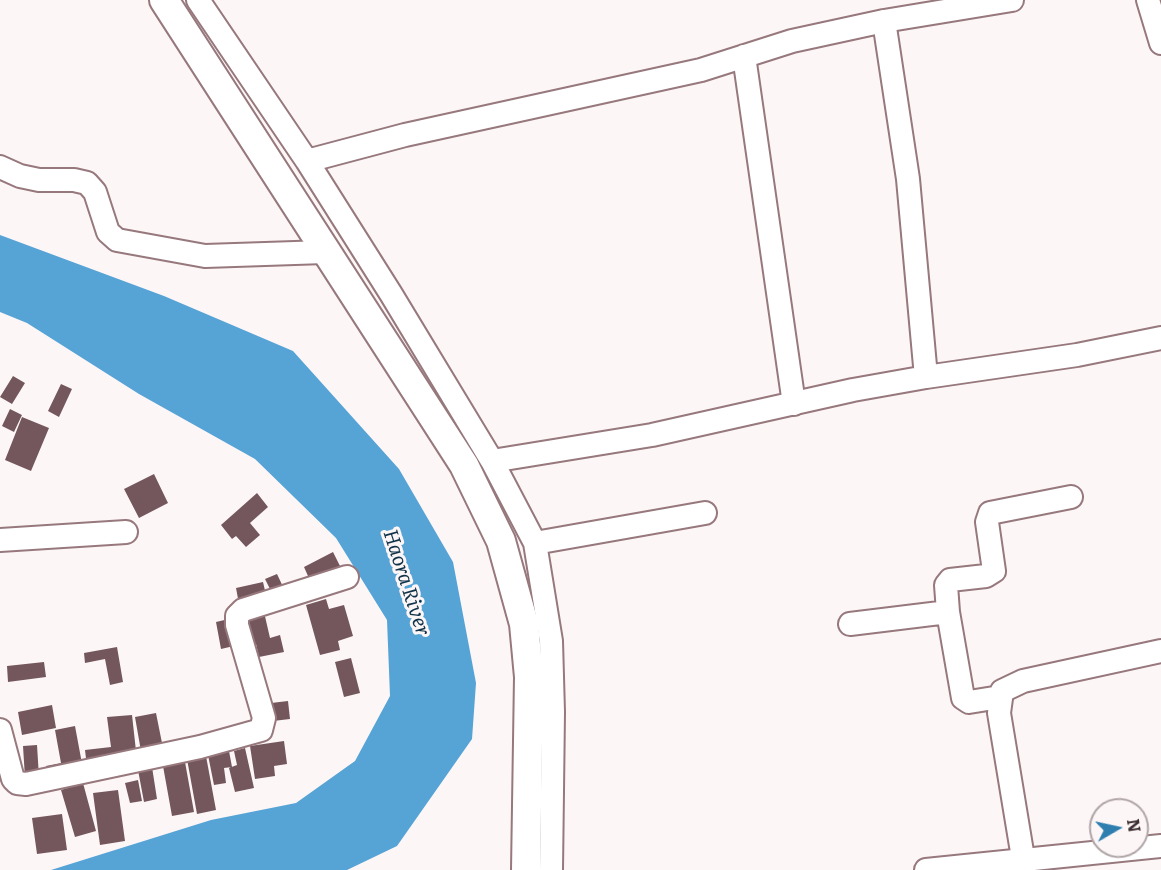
<!DOCTYPE html>
<style>
body{margin:0}
#map{position:relative;width:1161px;height:870px;overflow:hidden;background:#fdf6f7;font-family:Literata,serif}
canvas{display:block}
.north{position:absolute;left:1089px;top:798px;width:60px;height:60px;box-sizing:border-box;background:#fdf6f7;border:2px solid #b0a6a8;border-radius:50%;rotate:81deg;font-size:16px;font-weight:700;line-height:24px;text-align:center;color:#3c2f31}
.north::after{content:'';display:block;margin:auto;width:21px;height:27px;background:#2e7eaf;clip-path:polygon(50% 0,100% 100%,50% 72%,0 100%)}
</style>
<div id="map">
<canvas width="1161" height="870"></canvas>
<div class="north">N</div>
</div>
<script>
const c = document.querySelector('canvas').getContext('2d');
c.lineJoin = 'round';
function paint(path, color) {
  c.fillStyle = color;
  c.fill(path, 'evenodd');
}
function poly(rows) {
  const path = new Path2D();
  for (const r of rows) {
    path.moveTo(r[0], r[1]);
    for (let i = 2; i < r.length; i += 2) path.lineTo(r[i], r[i + 1]);
  }
  return path;
}
function trace(path, color, width, dash) {
  c.strokeStyle = color;
  c.lineWidth = width;
  c.lineCap = dash ? 'butt' : 'round';
  c.setLineDash(dash || []);
  c.stroke(path);
}
function write(font, color, halo, rows, align = 'center') {
  c.font = font + ' Literata,serif';
  c.lineWidth = 6;
  c.setLineDash([]);
  c.textBaseline = 'middle';
  c.strokeStyle = halo;
  c.fillStyle = color;
  for (const [text, x, y, turn = 0] of rows) {
    c.save();
    c.translate(x, y);
    c.rotate((+turn || 0) * Math.PI / 180);
    c.textAlign = isNaN(turn) ? turn : align;
    if (halo) c.strokeText(text, 0, 0);
    c.fillText(text, 0, 0);
    c.restore();
  }
}
const water = poly([
 [0,235,164,296,293,351,399,469,453,562,476,683,472,739,397,846,347,870,51,870,211,820,296,803,355,761,390,696,387,620,336,538,255,459,139,394,27,323,0,312]
]);
const building = poly([
 [13,376,25,383,12,404,0,397],
 [61,384,72,389,59,417,48,411],
 [10,409,22,415,14,432,2,426],
 [22,417,49,428,31,471,5,460],
 [154,474,168,503,139,518,124,489],
 [257,493,268,507,250,523,260,535,246,547,236,536,232,539,221,525],
 [333,552,342,570,312,585,304,567],
 [277,574,285,591,274,597,265,579],
 [263,582,267,599,239,604,236,588],
 [326,599,329,609,344,605,353,636,338,641,340,650,320,655,306,605],
 [264,612,270,638,280,635,284,652,259,657,256,644,247,646,240,618],
 [233,618,238,645,221,649,216,622],
 [117,647,123,682,110,685,105,659,85,663,84,653],
 [351,658,360,693,344,697,335,662],
 [44,662,46,677,8,682,7,666],
 [288,701,290,719,273,721,271,703],
 [52,705,56,728,22,735,18,712],
 [156,713,164,753,142,757,135,717],
 [132,715,137,760,87,767,85,750,111,747,107,717],
 [75,726,83,769,48,777,46,766,61,763,55,730],
 [284,741,287,764,274,766,275,776,255,779,250,746],
 [37,745,39,777,25,778,23,746],
 [245,748,254,788,235,792,229,768,237,765,234,751],
 [229,751,232,767,224,768,226,783,214,785,208,755],
 [206,756,216,810,197,814,187,759],
 [185,762,194,812,172,816,163,766],
 [152,767,157,799,144,802,138,770],
 [138,780,142,801,130,803,125,783],
 [83,783,96,831,75,837,61,790],
 [118,790,125,841,100,845,93,793],
 [62,814,67,850,37,854,32,818]
]);
const minor = poly([
 [198,0,307,161,391,294,492,461,535,543,551,641,553,712,551,870],
 [1148,0,1161,43],
 [884,21,908,179,926,377],
 [744,56,794,404],
 [307,161,405,135,701,70,792,41,884,21,1012,0],
 [0,167,20,176,39,180,74,180,87,183,95,192,108,232,117,240,205,256,325,252],
 [492,461,652,435,853,390,926,377,1077,355,1161,338],
 [0,540,126,532],
 [535,543,705,513],
 [850,624,948,612],
 [1000,697,969,702,963,698,948,612,946,585,950,580,986,576,994,571,987,522,990,513,1071,497],
 [0,730,13,779,17,783,26,784,200,747,261,730,264,718,237,625,237,616,243,610,347,577],
 [926,870,1161,846],
 [1025,870,999,713,1002,691,1023,681,1161,651]
]);
const major = poly([
 [164,0,464,465,501,541,524,624,529,677,526,870]
]);
const waterNames = [
 ["Haora River",406,583,72]
];
paint(water, '#56a3d6');
paint(building, '#74575d');
trace(minor, '#96787d', 26);
trace(major, '#96787d', 32);
trace(minor, '#fff', 22);
trace(major, '#fff', 28);
write('italic 20px', '#113349', '#fdf6f7', waterNames);
</script>
